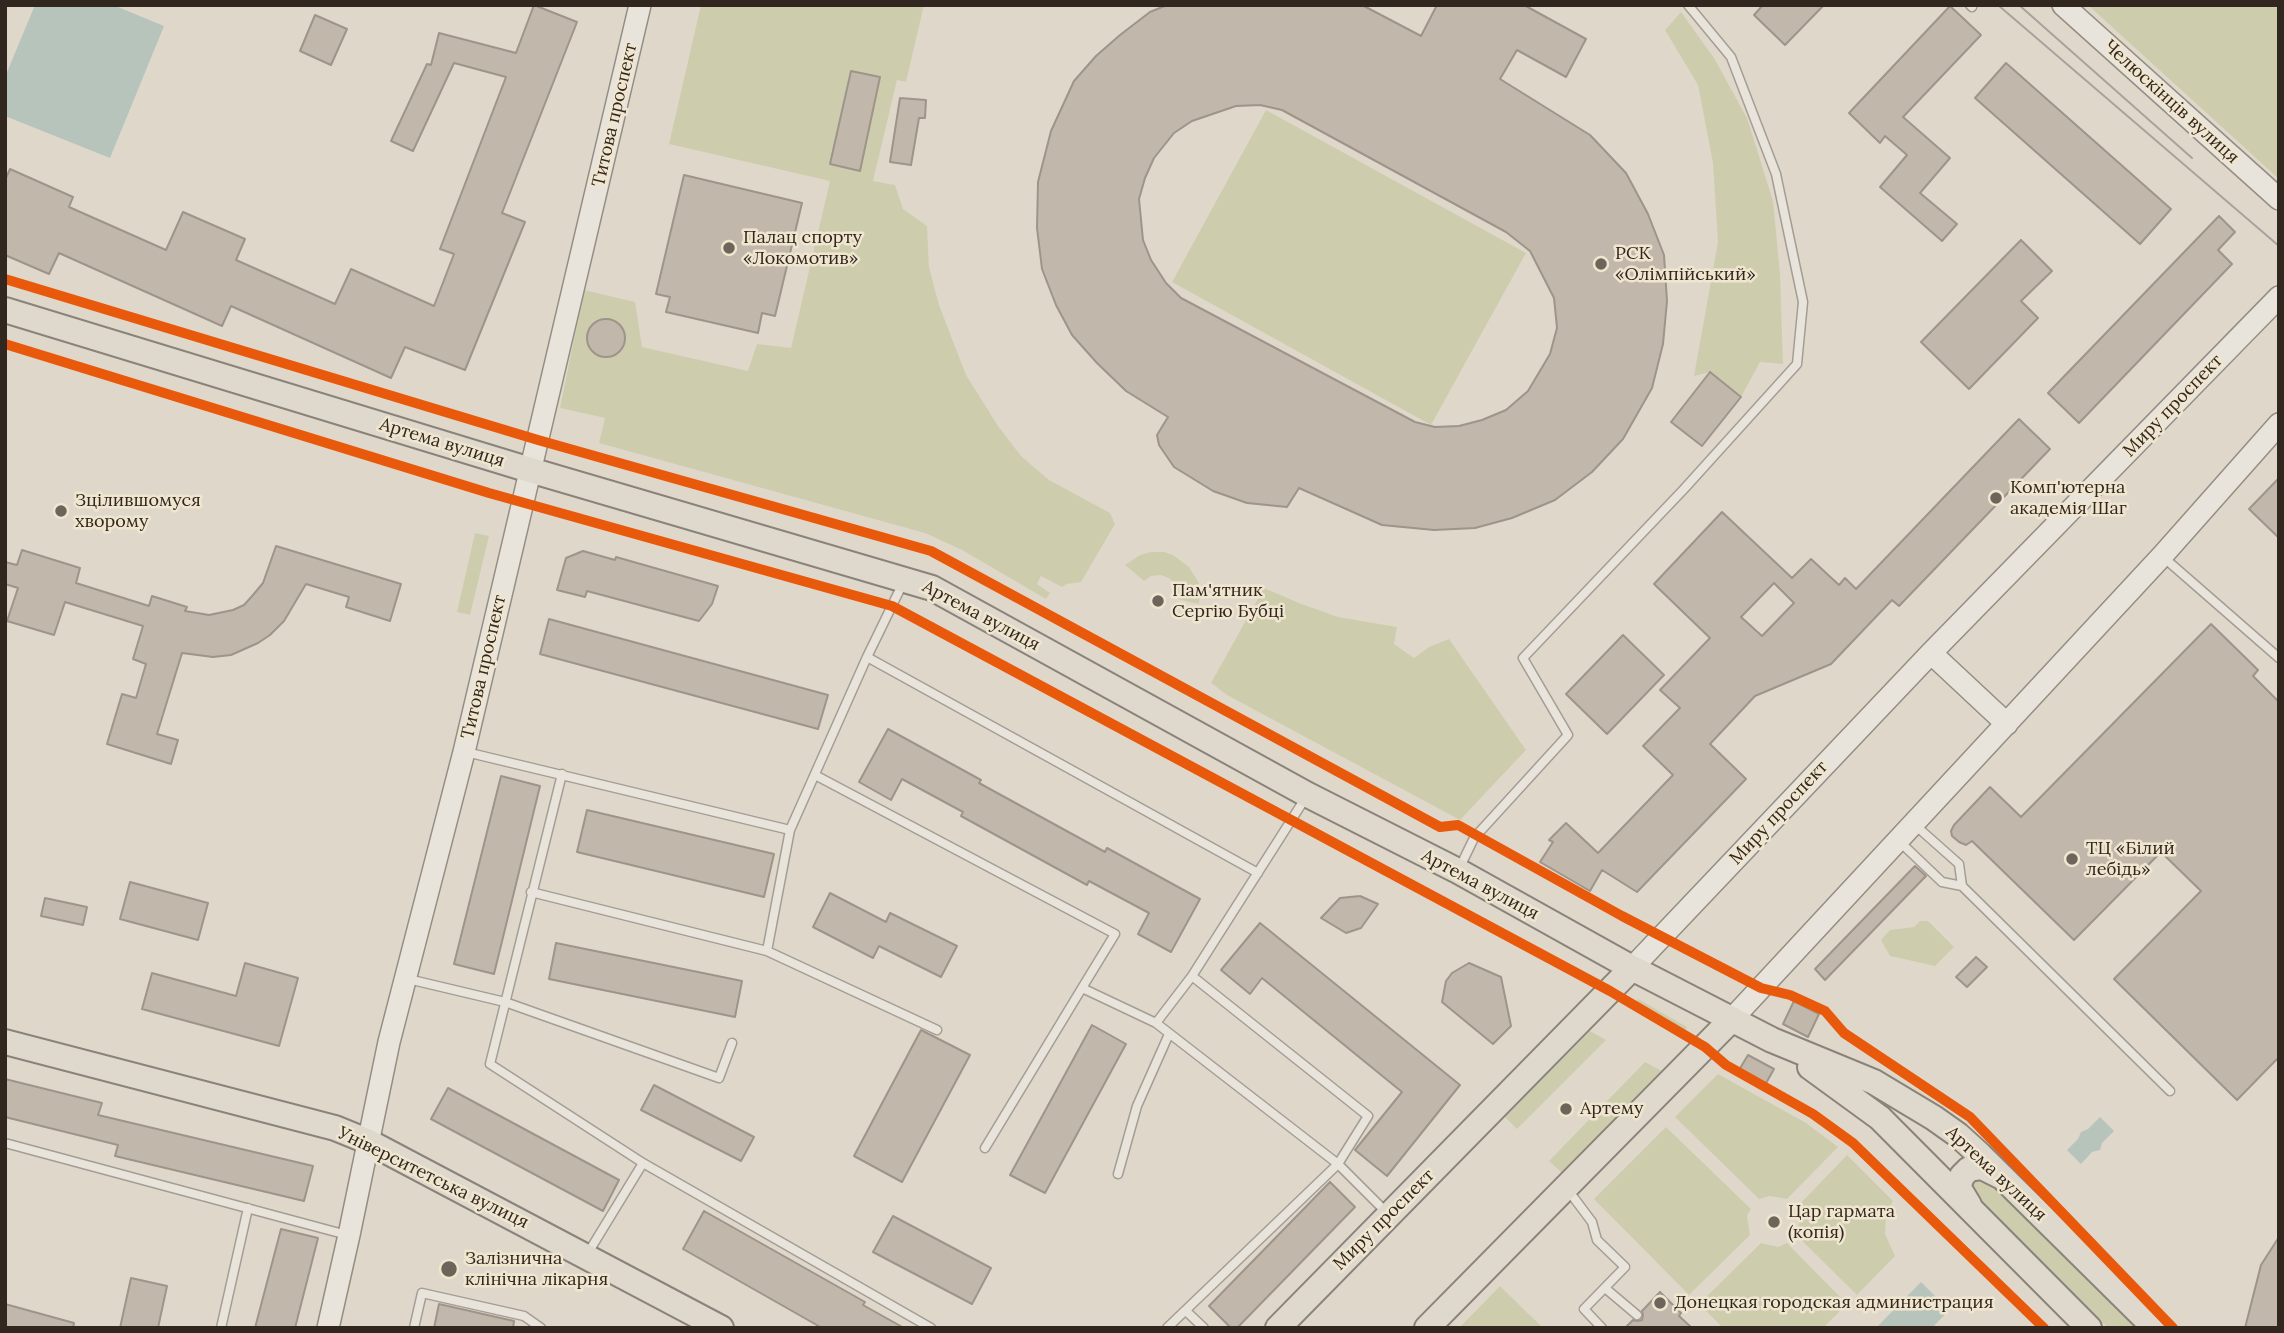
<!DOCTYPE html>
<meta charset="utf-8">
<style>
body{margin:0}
#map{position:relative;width:2284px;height:1333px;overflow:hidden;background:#dfd8ca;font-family:Lora,serif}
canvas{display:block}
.frame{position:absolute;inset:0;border:7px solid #31271e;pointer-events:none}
</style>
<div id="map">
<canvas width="2284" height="1333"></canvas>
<div class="frame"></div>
</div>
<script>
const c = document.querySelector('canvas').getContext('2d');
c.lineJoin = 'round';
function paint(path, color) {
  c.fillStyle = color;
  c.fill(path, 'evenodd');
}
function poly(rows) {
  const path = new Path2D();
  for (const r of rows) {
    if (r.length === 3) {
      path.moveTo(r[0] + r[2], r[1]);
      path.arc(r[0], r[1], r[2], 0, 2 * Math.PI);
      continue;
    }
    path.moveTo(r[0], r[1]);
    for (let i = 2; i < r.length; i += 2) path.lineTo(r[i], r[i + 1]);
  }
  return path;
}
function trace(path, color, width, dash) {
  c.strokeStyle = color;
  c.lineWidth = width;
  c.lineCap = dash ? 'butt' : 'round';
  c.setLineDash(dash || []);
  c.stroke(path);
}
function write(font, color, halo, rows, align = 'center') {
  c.font = font + ' Lora,serif';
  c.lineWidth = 5;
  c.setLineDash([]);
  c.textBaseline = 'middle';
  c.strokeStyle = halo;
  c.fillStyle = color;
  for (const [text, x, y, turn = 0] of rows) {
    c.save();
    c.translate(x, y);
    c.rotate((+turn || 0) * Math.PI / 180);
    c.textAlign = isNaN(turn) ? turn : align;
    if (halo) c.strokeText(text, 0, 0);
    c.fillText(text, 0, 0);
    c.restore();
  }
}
const green = poly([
 [701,5,924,5,906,82,897,80,873,181,895,185,903,209,927,226,929,267,939,305,966,375,998,426,1021,456,1049,480,1110,513,1115,524,1081,582,1067,584,1062,587,1041,576,1037,584,1050,593,1046,599,962,550,925,533,599,443,605,418,560,408,584,290,635,302,642,347,748,371,757,344,791,348,830,181,669,144],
 [2088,5,2279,5,2279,179],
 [1681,12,1714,58,1747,118,1773,201,1780,273,1783,364,1760,362,1741,397,1710,372,1694,376,1718,242,1713,163,1698,85,1665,30],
 [1266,110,1526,253,1431,425,1172,282],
 [475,533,489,536,470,615,457,612],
 [1151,552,1164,552,1173,555,1189,567,1199,583,1200,593,1199,604,1178,599,1176,584,1169,578,1161,575,1151,576,1144,581,1125,565,1140,555],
 [1264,588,1299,603,1338,617,1397,627,1394,644,1414,658,1429,647,1449,639,1526,750,1460,820,1227,695,1211,683],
 [1920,921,1928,921,1954,947,1935,966,1890,956,1881,940,1890,930,1914,927],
 [1638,999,1687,1027,1682,1037,1632,1009],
 [1590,1031,1606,1040,1517,1129,1505,1117],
 [1645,1062,1665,1073,1562,1173,1549,1161],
 [1718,1074,1806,1123,1838,1147,1787,1199,1770,1196,1759,1199,1675,1117],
 [1666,1127,1751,1209,1747,1216,1750,1235,1689,1295,1594,1199],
 [1847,1155,1893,1201,1886,1215,1885,1234,1895,1256,1857,1295,1794,1233,1799,1225,1797,1207],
 [1980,1178,1991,1182,2139,1328,2108,1328,1976,1197,1971,1187,1973,1182],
 [1761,1243,1778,1247,1787,1243,1847,1304,1823,1328,1723,1328,1699,1304],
 [1500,1286,1543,1328,1459,1328]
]);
const water = poly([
 [35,5,113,5,164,26,110,158,5,116,5,77],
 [2100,1117,2114,1131,2102,1143,2100,1150,2092,1152,2081,1164,2067,1150,2078,1139,2081,1132,2088,1129],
 [1921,1282,1949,1310,1932,1328,1876,1328]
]);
const building = poly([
 [534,5,577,22,502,213,525,222,465,370,405,347,391,378,231,306,222,326,59,253,49,274,5,255,5,180,10,169,73,197,69,207,166,250,183,212,245,239,236,260,335,304,351,269,434,306,454,254,440,249,506,77,454,63,413,151,391,141,427,64,431,65,439,33,516,53,534,5],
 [1167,5,1362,5,1421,36,1437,5,1524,5,1586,39,1566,77,1517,50,1500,79,1590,135,1626,173,1648,214,1664,255,1667,301,1663,344,1652,388,1623,439,1592,472,1555,500,1512,518,1475,528,1434,530,1382,525,1299,488,1287,507,1247,503,1213,491,1174,467,1159,445,1157,435,1168,417,1126,391,1097,363,1072,335,1056,305,1042,269,1037,228,1038,182,1051,131,1074,81,1096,56,1120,35,1150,12,1167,5],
 [1260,105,1282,110,1506,232,1530,251,1554,298,1557,328,1550,354,1528,391,1506,410,1482,420,1459,426,1435,427,1415,422,1181,298,1166,283,1151,260,1143,240,1139,199,1145,178,1154,158,1174,133,1192,121,1236,106,1260,105],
 [1763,5,1824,5,1785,45,1754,15,1763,5],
 [1950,6,1981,35,1903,117,1950,158,1920,193,1957,224,1942,241,1880,187,1907,155,1885,136,1880,143,1849,113,1950,6],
 [315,15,347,29,331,65,300,51,315,15],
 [2006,63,2171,209,2140,244,1975,98,2006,63],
 [851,71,880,77,860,171,830,164,851,71],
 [900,98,926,100,925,118,919,118,911,165,890,162,900,98],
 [684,175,802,203,775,316,762,313,758,333,666,312,670,297,656,294,684,175],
 [2219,216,2235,232,2218,250,2232,264,2079,423,2048,393,2219,216],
 [2021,240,2052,271,2021,301,2038,318,1969,389,1921,342,2021,240],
 [606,338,19],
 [1710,372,1741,397,1702,446,1671,422,1710,372],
 [2019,419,2050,449,1899,606,1892,600,1831,664,1755,696,1710,744,1746,779,1637,892,1602,870,1590,891,1540,862,1553,842,1549,840,1566,823,1598,853,1673,775,1643,746,1680,708,1660,690,1710,638,1654,584,1722,512,1792,578,1811,559,1839,585,1845,578,1856,589,2019,419],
 [1774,583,1794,603,1762,636,1741,617,1774,583],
 [2279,478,2279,538,2249,509,2279,478],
 [276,546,401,584,390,621,346,607,349,597,306,584,284,621,270,635,258,643,231,655,213,657,182,653,157,734,178,740,171,764,107,744,122,694,136,698,146,664,133,659,143,626,65,602,54,635,7,621,18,588,5,584,5,562,17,565,22,550,80,568,76,583,149,606,152,596,187,607,185,611,209,615,233,610,244,605,253,595,263,583,276,546],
 [583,551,615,560,616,557,718,586,712,604,699,621,587,591,585,597,557,590,566,558,583,551],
 [549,619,828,695,818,729,540,654,549,619],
 [2211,624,2258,670,2253,676,2279,702,2279,1057,2237,1100,2114,979,2201,891,2161,852,2074,940,1972,841,1966,845,1959,842,1952,836,1951,831,1954,825,1990,787,2021,817,2211,624],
 [1623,635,1664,675,1607,734,1566,694,1623,635],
 [888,729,981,780,979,783,1105,852,1107,848,1200,899,1171,952,1138,934,1149,913,1089,881,1087,885,961,816,963,812,902,779,891,800,859,782,888,729],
 [501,776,540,786,494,974,454,964,501,776],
 [587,810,774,854,764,897,577,852,587,810],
 [1915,866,1926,876,1825,980,1815,969,1915,866],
 [130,882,208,903,198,940,120,919,130,882],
 [830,893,886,922,890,913,957,946,941,977,879,946,873,958,813,927,830,893],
 [1360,896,1378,904,1361,928,1346,933,1321,918,1340,898,1360,896],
 [45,898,87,907,83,925,41,916,45,898],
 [1260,923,1460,1085,1387,1176,1355,1150,1402,1092,1262,978,1250,994,1221,970,1260,923],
 [556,943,742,981,735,1017,549,979,556,943],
 [1976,957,1987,967,1967,987,1956,977,1976,957],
 [245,963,298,978,279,1046,142,1009,152,973,236,996,245,963],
 [1469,963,1501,977,1511,1026,1493,1044,1442,1002,1446,981,1452,973,1469,963],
 [1794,1001,1819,1014,1808,1037,1783,1024,1794,1001],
 [1092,1025,1126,1044,1045,1193,1010,1175,1092,1025],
 [921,1030,970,1055,902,1182,854,1156,921,1030],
 [1748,1055,1774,1069,1765,1085,1739,1070,1748,1055],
 [5,1079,102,1103,98,1115,313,1166,304,1201,115,1156,118,1145,5,1117,5,1079],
 [654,1085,754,1137,741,1161,641,1110,654,1085],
 [448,1088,619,1180,603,1211,431,1119,448,1088],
 [1330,1182,1355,1207,1237,1328,1231,1328,1209,1306,1330,1182],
 [704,1211,865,1302,863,1305,904,1328,822,1328,683,1249,704,1211],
 [893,1216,991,1268,972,1304,873,1252,893,1216],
 [281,1229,318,1238,295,1328,255,1328,281,1229],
 [2279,1237,2279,1328,2245,1328,2261,1265,2279,1237],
 [131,1278,167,1286,158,1328,120,1328,131,1278],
 [1660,1292,1681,1313,1679,1316,1692,1328,1625,1328,1633,1320,1637,1321,1642,1320,1643,1315,1642,1311,1660,1292],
 [5,1304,74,1323,73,1328,5,1328,5,1304],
 [439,1304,514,1321,513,1328,434,1328,439,1304]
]);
const lane = poly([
 [1970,5,1972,7],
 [2162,556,2279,658],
 [867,657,1258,873],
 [466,752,790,830],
 [562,774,490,1064,643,1163,931,1328],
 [815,775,1115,934,1082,988],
 [1915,825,1959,864,1962,886],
 [1899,841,1942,882,1962,886,2170,1091],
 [1459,869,1474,838,1568,735,1523,658,1684,489,1797,364,1803,302,1776,174,1731,57,1688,5],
 [531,892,767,951,790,830,867,657,903,583],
 [767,951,937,1030],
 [408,979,505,1002,719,1078,732,1043],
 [1156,1023,1338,1164,1387,1213],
 [5,1143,347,1235],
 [985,1148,1082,988,1156,1023,1192,976,1306,797],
 [1118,1174,1137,1106,1169,1034],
 [1568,1190,1592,1222,1597,1240,1625,1267,1584,1309,1602,1328],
 [588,1253,643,1163],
 [1605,1288,1637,1315],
 [1186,1311,1204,1328],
 [221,1328,248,1208],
 [414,1328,422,1293,524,1316,541,1328],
 [1167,1328,1338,1164,1368,1116,1192,976]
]);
const secondary = poly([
 [2063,5,2279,199],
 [1931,653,2007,724],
 [1632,968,1931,653,2279,297],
 [1732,1019,2162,556,2279,424],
 [328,1328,349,1235,389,1042,464,752,640,5]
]);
const primary = poly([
 [5,310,530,470,932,588,1308,795,1458,871,1632,968,1772,1040,1874,1082,1934,1118,1958,1135,1980,1155,2155,1328],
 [5,1042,335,1128,367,1141,721,1328],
 [1810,1067,1880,1118,2089,1328],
 [1969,1205,1960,1190,1959,1185,1962,1176,1969,1169,1982,1167,2000,1176],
 [1278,1328,1632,968],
 [1427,1328,1732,1019]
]);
const tram = poly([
 [1998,5,2279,246],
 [2019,5,2192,158]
]);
const cycleway = poly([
 [5,279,538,440,931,551,1440,827,1458,825,1622,916,1761,988,1790,995,1825,1011,1844,1033,1970,1117,2173,1328],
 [5,344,489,493,892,606,1610,991,1705,1047,1726,1065,1813,1114,1853,1143,2044,1328]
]);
const markers = [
 [729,248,7,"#6e655a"],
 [1601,264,7,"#6e655a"],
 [1996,498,7,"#6e655a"],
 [61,511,7,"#6e655a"],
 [1158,601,7,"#6e655a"],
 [2072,859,7,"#6e655a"],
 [1566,1109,7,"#6e655a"],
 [1774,1222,7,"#6e655a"],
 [449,1269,9,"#6e655a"],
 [1660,1303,7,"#6e655a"]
];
const streetNames = [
 ["Челюскінців вулиця",2171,102,42],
 ["Титова проспект",615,115,-77],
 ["Миру проспект",2173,406,-46],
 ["Артема вулиця",442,443,17],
 ["Артема вулиця",981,616,28],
 ["Титова проспект",484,667,-77],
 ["Миру проспект",1779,813,-47],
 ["Артема вулиця",1480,885,28],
 ["Артема вулиця",1996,1174,43],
 ["Університетська вулиця",433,1178,26],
 ["Миру проспект",1384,1220,-45]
];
const poiNames = [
 ["Палац спорту",743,238],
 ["«Локомотив»",743,259],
 ["РСК",1615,254],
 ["«Олімпійський»",1615,275],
 ["Комп'ютерна",2010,488],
 ["академія Шаг",2010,509],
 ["Зцілившомуся",75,501],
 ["хворому",75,522],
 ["Пам'ятник",1172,591],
 ["Сергію Бубці",1172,612],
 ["ТЦ «Білий",2086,849],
 ["лебідь»",2086,870],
 ["Артему",1580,1109],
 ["Цар гармата",1788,1212],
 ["(копія)",1788,1233],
 ["Залізнична",465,1259],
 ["клінічна лікарня",465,1280],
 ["Донецкая городская администрация",1674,1303]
];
paint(green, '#cdcdae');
paint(water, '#b6c4bb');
paint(building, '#c2b7ab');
trace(building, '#9e948a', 2);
trace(lane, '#a49d94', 11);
trace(secondary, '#948d83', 24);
trace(primary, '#89837a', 28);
trace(lane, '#e8e4db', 8);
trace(secondary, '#e8e4db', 21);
trace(primary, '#dfd9cd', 24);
trace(tram, '#a7a39c', 2);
trace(cycleway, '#e8590c', 10);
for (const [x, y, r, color] of markers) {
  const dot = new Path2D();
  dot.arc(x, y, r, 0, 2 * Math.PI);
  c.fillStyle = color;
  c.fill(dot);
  trace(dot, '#f0e6d0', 2.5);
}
write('18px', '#31271e', '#f0e6d0', streetNames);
write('18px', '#31271e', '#f0e6d0', poiNames, 'left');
</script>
